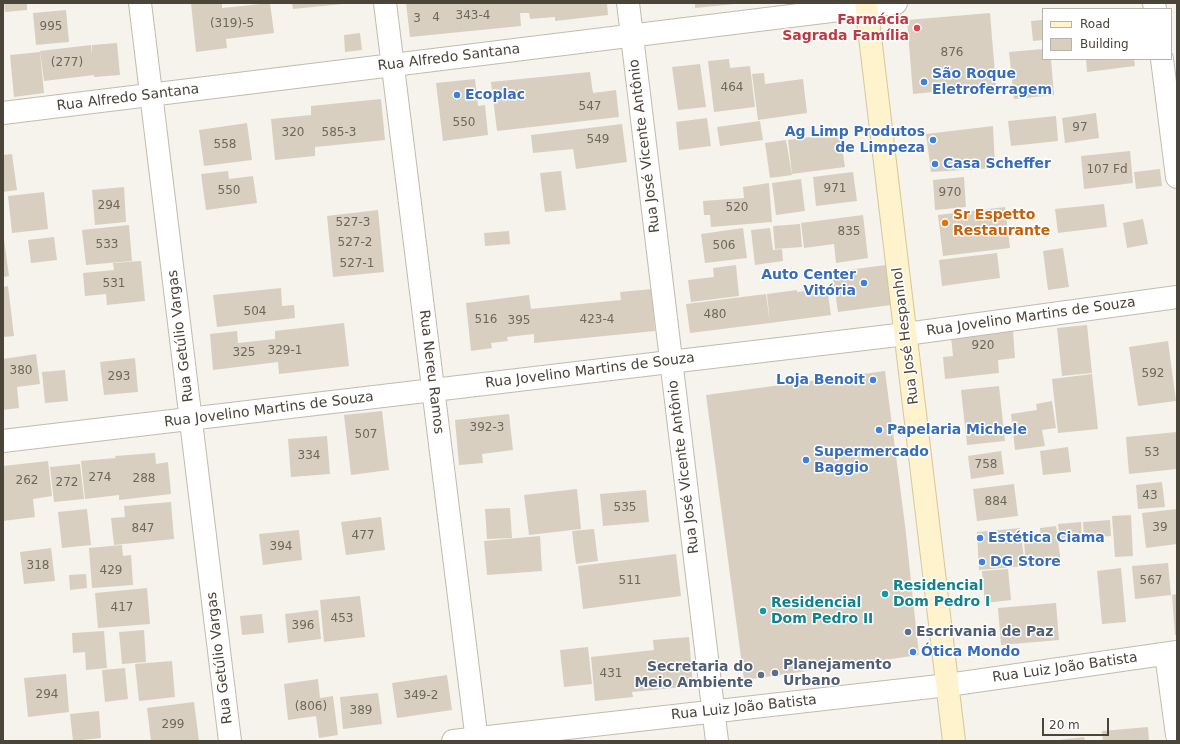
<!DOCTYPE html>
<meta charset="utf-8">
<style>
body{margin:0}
#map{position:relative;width:1180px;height:744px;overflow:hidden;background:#f6f3ec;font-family:"DejaVu Sans",sans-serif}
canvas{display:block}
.frame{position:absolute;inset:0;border:4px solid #4b4439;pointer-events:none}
.legend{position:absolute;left:1042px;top:8px;width:130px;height:52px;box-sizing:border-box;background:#fff;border:1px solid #b7b4b0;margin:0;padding:5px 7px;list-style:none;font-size:12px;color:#4b4439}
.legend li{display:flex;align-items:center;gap:8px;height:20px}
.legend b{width:20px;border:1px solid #b7b4b0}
.scale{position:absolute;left:1042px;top:718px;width:67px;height:18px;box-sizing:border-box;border:2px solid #4b4439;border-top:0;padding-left:5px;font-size:12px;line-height:14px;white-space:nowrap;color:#4b4439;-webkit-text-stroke:3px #fff;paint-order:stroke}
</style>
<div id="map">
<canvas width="1180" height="744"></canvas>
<div class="frame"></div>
<ul class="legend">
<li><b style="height:5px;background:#fff3cd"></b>Road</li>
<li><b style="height:11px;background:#d8cfc1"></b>Building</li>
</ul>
<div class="scale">20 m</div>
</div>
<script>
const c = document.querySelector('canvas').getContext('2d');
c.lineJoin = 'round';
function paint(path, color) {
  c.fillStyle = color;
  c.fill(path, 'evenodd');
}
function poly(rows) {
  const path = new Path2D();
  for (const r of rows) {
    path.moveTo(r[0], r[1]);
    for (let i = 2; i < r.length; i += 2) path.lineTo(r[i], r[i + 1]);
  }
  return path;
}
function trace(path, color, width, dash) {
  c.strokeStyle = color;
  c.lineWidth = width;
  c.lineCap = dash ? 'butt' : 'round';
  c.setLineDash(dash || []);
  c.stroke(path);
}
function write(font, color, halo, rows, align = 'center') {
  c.font = font + ' "DejaVu Sans",sans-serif';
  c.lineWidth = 3;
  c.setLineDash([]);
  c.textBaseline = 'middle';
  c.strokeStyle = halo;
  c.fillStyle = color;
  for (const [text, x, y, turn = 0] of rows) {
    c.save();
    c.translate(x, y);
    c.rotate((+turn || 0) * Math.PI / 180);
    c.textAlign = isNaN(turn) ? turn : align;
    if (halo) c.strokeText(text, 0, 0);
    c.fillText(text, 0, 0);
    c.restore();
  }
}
const building = poly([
 [4,3,27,3,27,10,5,12],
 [191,3,222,3,222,8,270,3,274,33,226,39,227,48,196,52],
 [292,3,343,3,343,4,293,9],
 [406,3,607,3,608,15,555,21,555,17,530,19,529,13,520,13,521,26,410,37],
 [695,3,735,3,735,4,695,8],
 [66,10,69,42,36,45,33,13],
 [990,13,996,86,913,94,907,20],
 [1043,20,1043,40,1033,41,1031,21],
 [360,33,362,50,345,52,344,35],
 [117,43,120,75,94,77,94,75,44,81,40,51,91,45,92,54,92,45],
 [1043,49,1043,59,1051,59,1054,95,1014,99,1009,52],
 [40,52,44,93,14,97,10,55],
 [729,59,730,68,750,66,755,107,714,112,708,61],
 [1086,59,1134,59,1135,66,1087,72],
 [700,64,706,107,678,110,672,67],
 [590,72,593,93,616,90,619,117,497,131,491,82],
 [764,73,765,84,803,79,807,113,758,120,752,74],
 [475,79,478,106,485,105,488,135,443,141,436,83],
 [381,99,385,140,315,147,315,156,275,160,271,119,311,115,311,106],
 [1096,113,1099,138,1065,143,1062,118],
 [1056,116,1058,141,1011,146,1008,121],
 [707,118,711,146,679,150,676,122],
 [760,121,763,140,720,146,717,127],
 [247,123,252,160,204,166,199,130],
 [622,124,627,162,576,169,573,149,533,153,531,135],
 [993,126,995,168,931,172,926,134],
 [840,133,845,167,792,174,788,140],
 [786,140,792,175,770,178,765,143],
 [1130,151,1133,183,1084,189,1081,156],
 [12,154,17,190,3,192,3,155],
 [1160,169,1162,186,1136,189,1134,172],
 [228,171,229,179,253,176,257,203,206,210,201,174],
 [561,171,566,210,545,212,540,173],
 [853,172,857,201,816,206,813,177],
 [964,177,966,207,935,210,933,180],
 [801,179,805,211,776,215,772,183],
 [769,183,772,222,711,227,710,215,704,215,703,201,744,198,743,187],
 [124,187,126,222,95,225,92,190],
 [44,192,48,229,12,233,8,196],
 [1104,204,1107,227,1058,233,1055,209],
 [1005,207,1010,248,943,256,938,215],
 [378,210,384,272,333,277,327,216],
 [863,215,868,258,836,263,834,244,804,248,801,223],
 [1143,219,1148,244,1127,248,1123,223],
 [800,224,802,247,775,249,773,226],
 [129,225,132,261,86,265,82,230],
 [743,228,747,258,705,263,701,234],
 [770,228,773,250,782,249,783,261,755,265,751,230],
 [509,231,510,244,485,246,484,233],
 [54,237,57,260,31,263,28,240],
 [3,239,4,239,9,276,3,277],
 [1063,248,1069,287,1048,290,1043,251],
 [997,253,1000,278,942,286,939,260],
 [141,261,145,301,107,305,106,294,85,296,83,273,114,270,113,263],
 [736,265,739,296,691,302,688,280,714,277,713,268],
 [886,265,891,305,838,312,832,272],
 [8,286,14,336,3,337,3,287],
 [281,288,282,306,294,305,295,318,217,327,213,295],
 [827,288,831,315,770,323,767,294,797,290,797,292],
 [652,289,655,331,534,343,534,334,507,337,508,341,491,343,492,348,471,351,466,303,529,295,531,309,621,300,620,292],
 [766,294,770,323,690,333,686,304],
 [344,323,349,366,279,374,278,362,213,370,210,334,237,331,238,343,275,339,275,331],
 [1087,325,1092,373,1062,376,1057,328],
 [1013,331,1015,358,998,360,999,373,945,379,943,357,953,356,951,337],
 [1168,341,1176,401,1138,406,1129,347],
 [36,354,40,384,17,387,19,408,3,410,3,359],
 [135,358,138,392,104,395,100,362],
 [65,370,68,401,45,403,42,372],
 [885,371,905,525,919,655,744,680,706,395],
 [1092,374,1098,429,1058,433,1052,379],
 [999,386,1005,441,967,445,961,390],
 [1052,401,1056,428,1042,430,1045,446,1015,450,1011,414,1037,410,1036,404],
 [382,411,389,470,351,475,344,415],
 [509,414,513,450,482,454,483,463,459,465,455,420],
 [1177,432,1177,469,1129,474,1126,437],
 [327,436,330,474,291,477,288,439],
 [1068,447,1071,472,1043,475,1040,451],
 [1001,451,1004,474,971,479,968,456],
 [155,453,156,464,168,462,171,494,119,500,119,495,85,499,81,461,116,458,115,456],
 [48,461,52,496,33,499,35,517,3,521,3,466],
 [80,464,84,499,54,502,50,467],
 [1162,482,1165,507,1138,509,1136,485],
 [1014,484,1018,516,977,521,973,489],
 [577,489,581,529,529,535,524,495],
 [646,490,649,522,603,526,600,494],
 [171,502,174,539,114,545,111,518,125,517,124,506],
 [510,508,512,538,487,539,485,509],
 [87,509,91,545,62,548,58,512],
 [1177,509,1177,544,1146,548,1142,513],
 [1131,515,1133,556,1115,557,1112,516],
 [381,517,385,550,346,555,341,522],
 [1110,520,1111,536,1084,538,1083,522],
 [1081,522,1082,538,1060,540,1058,524],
 [1056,526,1061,563,1026,567,1024,541,1041,540,1040,528],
 [1020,528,1025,566,979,570,977,532],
 [594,529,598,561,576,564,572,531],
 [299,530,302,560,263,565,259,534],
 [540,536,542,571,487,575,484,541],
 [122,545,123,556,131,555,133,585,92,588,89,548],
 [51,548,55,581,24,584,20,552],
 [676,554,681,596,583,609,578,566],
 [1168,563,1171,595,1135,599,1132,566],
 [1121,568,1126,622,1102,624,1097,571],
 [1008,569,1011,600,985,603,982,571],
 [86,574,87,588,70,590,69,575],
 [147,588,150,624,98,628,95,593],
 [1177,594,1177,635,1175,635,1172,595],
 [360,596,365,637,324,642,320,600],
 [1056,603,1059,640,1001,645,998,608],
 [318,610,321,639,288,643,285,614],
 [262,614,264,633,242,635,240,616],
 [144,630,146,662,122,664,119,632],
 [104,631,107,668,86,670,85,652,73,653,72,633],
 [689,637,693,686,632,692,633,697,595,701,591,657,654,650,653,640],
 [588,647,592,684,564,687,560,650],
 [172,661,175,697,139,701,135,664],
 [125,668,128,699,105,702,102,670],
 [66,674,69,712,28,717,24,678],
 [447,675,452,710,397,718,392,683],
 [318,679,320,698,333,696,338,735,319,738,316,716,288,720,284,684],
 [378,693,382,724,343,729,340,697],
 [194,702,199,741,151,741,147,708],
 [99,711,101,738,73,741,70,714],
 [1148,727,1149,741,1103,741,1102,731],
 [1084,737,1085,741,1059,741,1059,740]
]);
const street = poly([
 [140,3,230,741],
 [385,3,477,741],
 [628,3,717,741],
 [1154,3,1155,9],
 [1162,59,1177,177],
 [3,113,896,3],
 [3,441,906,334,1177,297],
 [1166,654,1177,735],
 [453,741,948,685,1177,652]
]);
const secondary = poly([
 [866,3,954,741]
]);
const markers = [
 [917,28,4,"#e0444e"],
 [924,82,4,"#3f7fe0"],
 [457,95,4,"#3f7fe0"],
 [933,140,4,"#3f7fe0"],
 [935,164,4,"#3f7fe0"],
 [945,223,4,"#e8710a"],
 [864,283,4,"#3f7fe0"],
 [873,380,4,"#3f7fe0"],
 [879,430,4,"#3f7fe0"],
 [806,460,4,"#3f7fe0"],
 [980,538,4,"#3f7fe0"],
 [982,562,4,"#3f7fe0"],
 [885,594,4,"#0f9aa8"],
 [763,611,4,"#0f9aa8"],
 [908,632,4,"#5c6f8a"],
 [913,652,4,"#3f7fe0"],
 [775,673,4,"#5c6f8a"],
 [761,675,4,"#5c6f8a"]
];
const numberNames = [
 ["343-4",473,16],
 ["4",436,18],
 ["3",417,19],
 ["(319)-5",232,24],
 ["995",51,27],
 ["876",952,53],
 ["(277)",67,63],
 ["464",732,88],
 ["547",590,107],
 ["550",464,123],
 ["97",1080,128],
 ["320",293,133],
 ["585-3",339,133],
 ["549",598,140],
 ["558",225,145],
 ["107 Fd",1107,170],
 ["971",835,189],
 ["550",229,191],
 ["970",950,193],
 ["294",109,206],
 ["520",737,208],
 ["527-3",353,223],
 ["835",849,232],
 ["527-2",355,243],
 ["533",107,245],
 ["506",724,246],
 ["527-1",357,264],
 ["531",114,284],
 ["504",255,312],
 ["480",715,315],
 ["516",486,320],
 ["423-4",597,320],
 ["395",519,321],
 ["920",983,346],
 ["329-1",285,351],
 ["325",244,353],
 ["380",21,371],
 ["592",1153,374],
 ["293",119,377],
 ["392-3",487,428],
 ["507",366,435],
 ["53",1152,453],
 ["334",309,456],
 ["758",986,465],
 ["274",100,478],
 ["288",144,479],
 ["262",27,481],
 ["272",67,483],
 ["43",1150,496],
 ["884",996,502],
 ["535",625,508],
 ["39",1160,528],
 ["847",143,529],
 ["477",363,536],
 ["394",281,547],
 ["318",38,566],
 ["429",111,571],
 ["511",630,581],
 ["567",1151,581],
 ["417",122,608],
 ["453",342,619],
 ["396",303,626],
 ["431",611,674],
 ["294",47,695],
 ["349-2",421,696],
 ["(806)",311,707],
 ["389",361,711],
 ["299",173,725]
];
const healthNames = [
 ["Farmácia",909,20],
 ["Sagrada Família",909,36]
];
const streetNames = [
 ["Rua Alfredo Santana",449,58,-7],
 ["Rua Alfredo Santana",128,98,-7],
 ["Rua José Vicente Antônio",645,146,-97],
 ["Rua Jovelino Martins de Souza",1031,317,-8],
 ["Rua Getúlio Vargas",181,336,-97],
 ["Rua José Hespanhol",906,336,-97],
 ["Rua Jovelino Martins de Souza",590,371,-7],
 ["Rua Nereu Ramos",431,372,83],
 ["Rua Jovelino Martins de Souza",269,410,-7],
 ["Rua José Vicente Antônio",684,467,-97],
 ["Rua Getúlio Vargas",220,658,-97],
 ["Rua Luiz João Batista",1065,668,-8],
 ["Rua Luiz João Batista",744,708,-6]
];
const shopNames = [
 ["São Roque",932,74],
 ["Eletroferragem",932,90],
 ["Ecoplac",465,95],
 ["Ag Limp Produtos",925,132,"right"],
 ["de Limpeza",925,148,"right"],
 ["Casa Scheffer",943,164],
 ["Auto Center",856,275,"right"],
 ["Vitória",856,291,"right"],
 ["Loja Benoit",865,380,"right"],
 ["Papelaria Michele",887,430],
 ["Supermercado",814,452],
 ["Baggio",814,468],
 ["Estética Ciama",988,538],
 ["DG Store",990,562],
 ["Ótica Mondo",921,652]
];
const foodNames = [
 ["Sr Espetto",953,215],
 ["Restaurante",953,231]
];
const cultureNames = [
 ["Residencial",893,586],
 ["Dom Pedro I",893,602],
 ["Residencial",771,603],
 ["Dom Pedro II",771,619]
];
const serviceNames = [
 ["Escrivania de Paz",916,632],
 ["Planejamento",783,665],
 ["Urbano",783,681],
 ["Secretaria do",753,667,"right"],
 ["Meio Ambiente",753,683,"right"]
];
paint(building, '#d8cfc1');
trace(street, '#c2bbae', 24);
trace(secondary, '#d6c79b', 24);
trace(street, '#fff', 22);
trace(secondary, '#fff3cd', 22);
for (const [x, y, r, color] of markers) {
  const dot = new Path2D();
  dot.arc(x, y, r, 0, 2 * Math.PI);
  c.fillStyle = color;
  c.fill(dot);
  trace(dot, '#fff', 1.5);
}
write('12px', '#6e675b', null, numberNames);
write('bold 14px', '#be3a42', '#fff', healthNames, 'right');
write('14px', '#4b4439', '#fff', streetNames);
write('bold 14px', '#366cbe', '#fff', shopNames, 'left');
write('bold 14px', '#c56008', '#fff', foodNames, 'left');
write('bold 14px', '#0d838f', '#fff', cultureNames, 'left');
write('bold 14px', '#4e5e75', '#fff', serviceNames, 'left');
</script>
